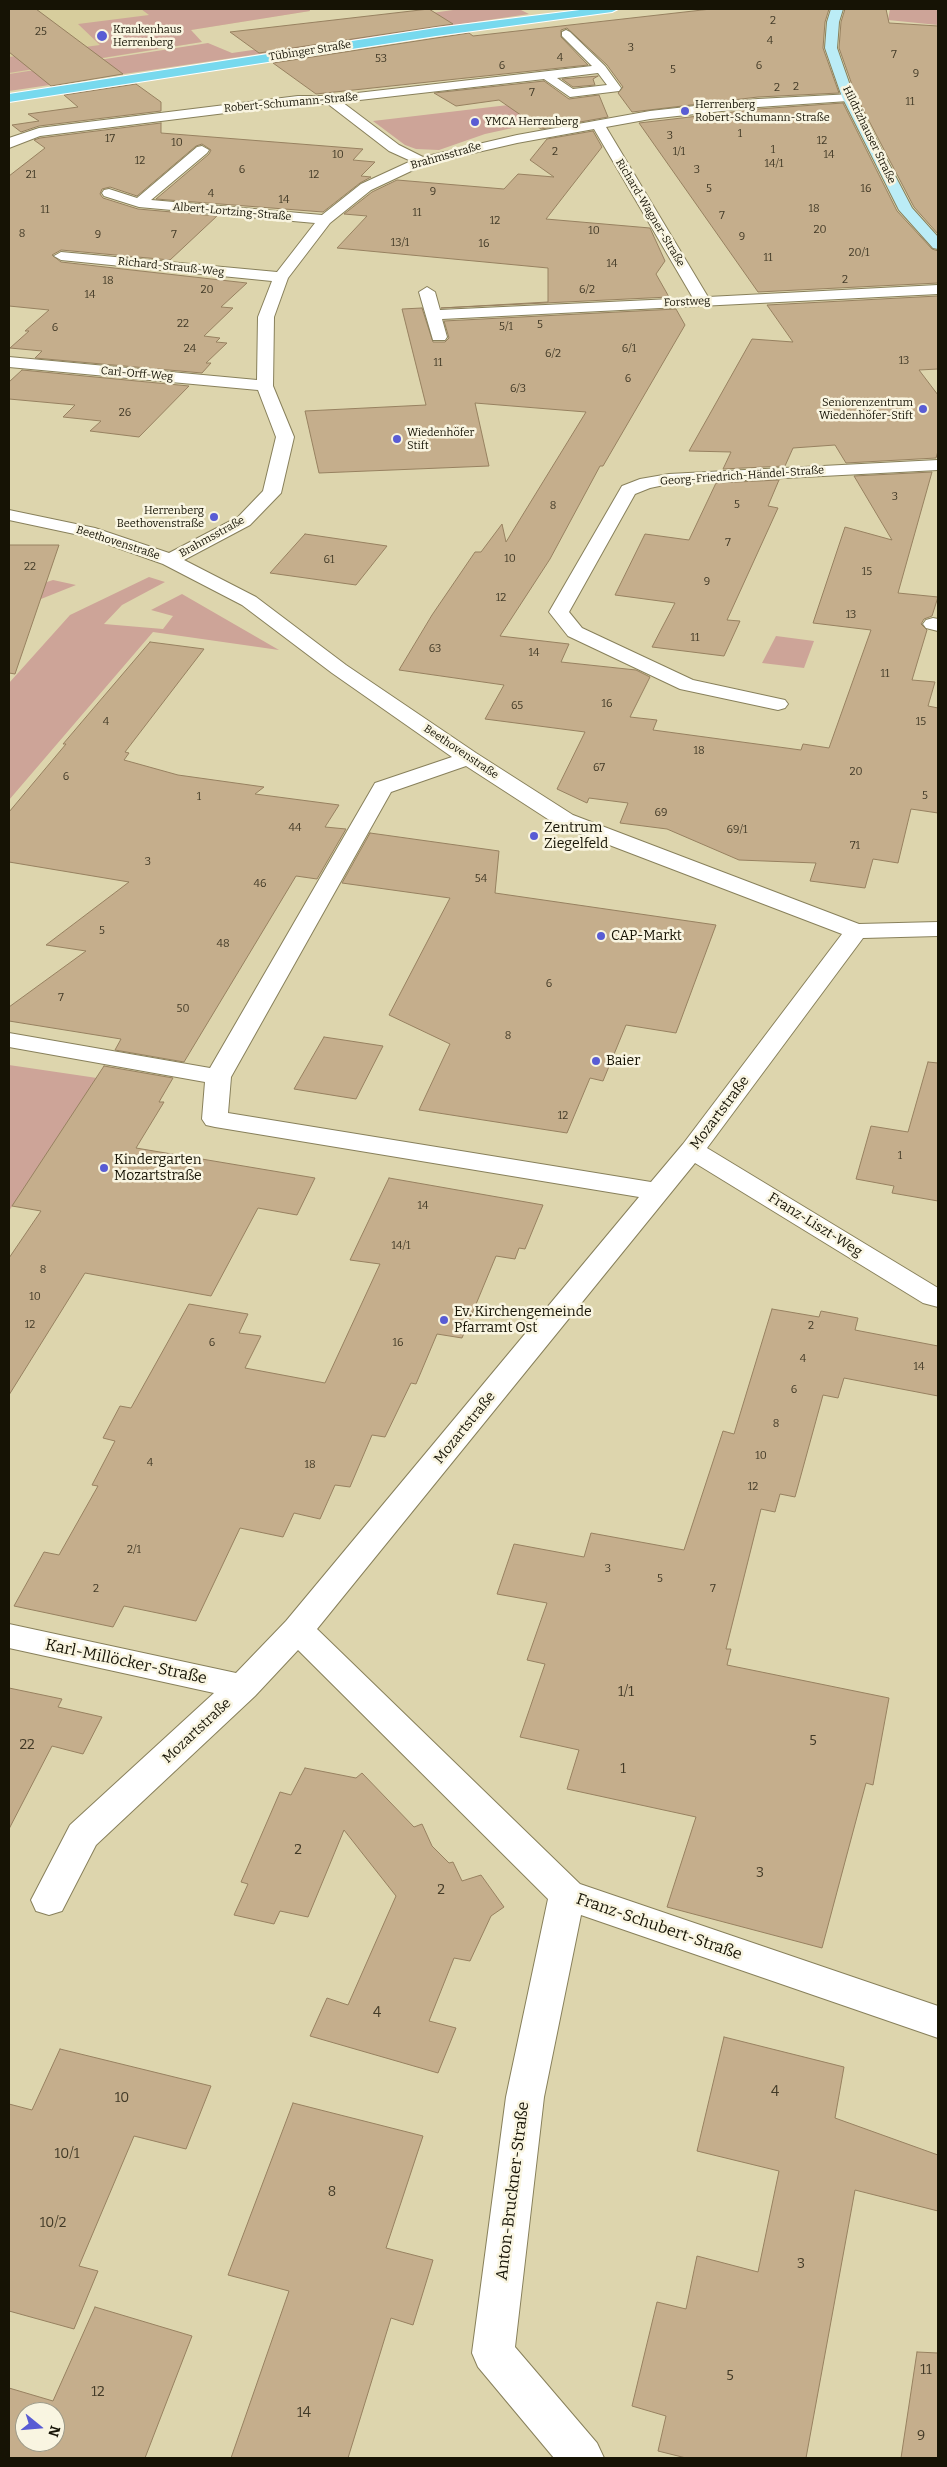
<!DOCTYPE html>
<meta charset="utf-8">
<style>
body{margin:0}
#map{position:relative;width:947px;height:2467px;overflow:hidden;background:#ddd5ad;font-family:Bitter,serif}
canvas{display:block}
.frame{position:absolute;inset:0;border:10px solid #161305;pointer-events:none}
.north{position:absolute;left:15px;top:2402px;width:50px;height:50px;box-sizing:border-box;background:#f9f5e1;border:1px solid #9e9b89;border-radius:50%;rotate:107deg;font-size:14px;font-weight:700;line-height:20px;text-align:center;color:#161305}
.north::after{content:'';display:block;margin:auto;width:18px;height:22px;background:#595cd4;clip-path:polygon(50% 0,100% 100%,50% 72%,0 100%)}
</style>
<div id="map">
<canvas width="947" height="2467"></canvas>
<div class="frame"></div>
<div class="north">N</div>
</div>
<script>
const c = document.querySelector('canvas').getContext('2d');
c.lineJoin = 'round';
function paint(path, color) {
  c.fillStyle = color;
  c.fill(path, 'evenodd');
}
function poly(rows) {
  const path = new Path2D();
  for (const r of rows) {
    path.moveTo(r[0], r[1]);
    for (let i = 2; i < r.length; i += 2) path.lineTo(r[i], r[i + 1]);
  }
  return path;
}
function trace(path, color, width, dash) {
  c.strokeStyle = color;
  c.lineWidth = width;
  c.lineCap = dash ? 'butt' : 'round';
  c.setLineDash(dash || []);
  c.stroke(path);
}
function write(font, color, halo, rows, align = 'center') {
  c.font = font + ' Bitter,serif';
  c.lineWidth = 5;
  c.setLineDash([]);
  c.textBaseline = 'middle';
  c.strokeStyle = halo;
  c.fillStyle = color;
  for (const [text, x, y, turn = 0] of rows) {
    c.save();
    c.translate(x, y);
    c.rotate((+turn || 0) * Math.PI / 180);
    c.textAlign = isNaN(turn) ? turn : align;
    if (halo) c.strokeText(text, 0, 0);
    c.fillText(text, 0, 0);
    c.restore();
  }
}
const built = poly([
 [9,9,309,9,310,11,191,30,202,42,9,74]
]);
const green = poly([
 [141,9,309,9,310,11,191,30,202,42,9,73,9,57,100,45,78,24,149,15],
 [460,9,519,9,529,14,9,91,9,74,208,43,232,53,416,26,404,17],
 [890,9,938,9,938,25,888,20],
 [542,101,609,117,567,124,517,127,485,134,439,150,416,149,405,145,373,121],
 [149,577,165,582,122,605,104,624,163,629,173,616,151,610,182,594,279,650,153,632,9,800,9,683,70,615],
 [53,580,76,585,41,599,9,600,9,591,22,590],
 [776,636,814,641,804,668,762,663],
 [9,1065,97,1078,9,1211]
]);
const building = poly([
 [9,9,36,9,123,74,51,86,9,52,9,9],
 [429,9,453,24,259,53,230,32,429,9],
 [711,9,829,9,825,22,823,48,839,93,758,97,632,112,618,93,623,87,607,65,567,28,561,30,561,37,588,65,316,94,273,63,469,33,473,36,711,9],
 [845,9,886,9,889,23,938,26,938,234,914,207,856,96,839,48,841,22,845,9],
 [598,76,593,79,595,85,573,87,562,79,598,76],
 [544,81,569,99,599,95,608,117,541,129,499,100,456,106,434,93,544,81],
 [136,84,161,102,161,111,39,126,21,132,12,125,39,121,28,114,78,107,64,95,136,84],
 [843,103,897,211,932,249,938,251,938,283,758,292,639,123,758,109,843,103],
 [161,123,161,133,363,149,353,160,375,162,361,176,371,177,360,183,323,212,156,199,209,154,211,150,202,144,196,146,137,196,110,187,102,189,100,194,103,198,138,209,217,216,170,260,61,250,52,255,61,262,247,283,221,307,233,308,204,336,220,338,216,342,227,343,206,363,211,363,202,373,35,358,42,351,10,348,29,331,25,331,49,310,9,306,9,176,45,148,34,140,40,138,161,123],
 [593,131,602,147,546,219,650,228,665,261,656,274,669,297,441,308,548,302,548,268,337,248,367,216,344,214,372,192,397,180,504,189,518,174,554,177,530,160,547,139,593,131],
 [938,296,938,369,919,370,938,395,938,451,936,458,846,463,835,445,793,448,785,466,723,469,731,452,689,451,752,339,793,342,767,305,938,296],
 [422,308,433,342,445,342,449,338,444,321,676,309,685,325,603,466,600,466,550,559,500,636,569,644,561,662,636,670,650,677,630,717,657,720,653,730,801,750,803,744,829,748,871,630,813,623,845,527,892,540,854,476,932,472,898,593,938,597,932,616,924,619,921,624,927,630,912,680,935,682,928,706,938,708,938,813,911,809,898,863,873,859,865,888,810,881,816,863,739,860,667,829,620,823,628,803,589,798,587,803,557,789,585,732,485,719,504,685,399,670,432,615,475,552,481,552,502,524,506,542,586,412,475,403,489,466,319,473,305,411,426,405,402,309,422,308],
 [22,370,189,386,139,437,90,431,101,421,63,417,75,405,9,399,9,382,22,370],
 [779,480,768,506,778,508,727,620,740,621,724,656,652,647,675,603,615,595,645,534,689,540,716,483,779,480],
 [305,534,387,546,356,585,270,573,305,534],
 [9,545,59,545,15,674,9,673,9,545],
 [150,642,204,649,125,752,129,753,124,760,178,775,264,787,255,794,339,805,325,827,346,829,317,879,296,876,184,1062,115,1050,121,1039,9,1021,9,1007,86,951,46,945,129,882,9,862,9,812,66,744,63,744,150,642],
 [370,833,499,851,495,893,716,925,676,1033,626,1025,603,1081,590,1078,567,1133,419,1110,450,1044,389,1015,450,898,342,883,370,833],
 [324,1037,383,1046,356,1099,294,1089,324,1037],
 [928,1062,938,1063,938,1201,892,1193,894,1186,856,1179,871,1126,908,1132,928,1062],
 [104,1066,173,1078,159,1102,164,1102,136,1148,315,1178,297,1215,258,1208,211,1296,85,1273,9,1395,9,1258,41,1211,12,1206,104,1066],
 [389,1178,543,1205,525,1249,519,1248,515,1259,496,1256,462,1338,437,1334,416,1384,411,1383,385,1437,372,1435,350,1487,335,1485,320,1519,294,1513,283,1537,240,1528,196,1621,124,1606,113,1627,14,1606,44,1552,59,1555,98,1486,92,1485,115,1441,103,1438,120,1406,131,1408,189,1304,248,1314,239,1333,261,1336,245,1368,325,1383,380,1264,350,1260,389,1178],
 [772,1309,819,1317,821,1311,858,1318,855,1330,938,1346,938,1396,844,1378,838,1398,823,1395,795,1497,780,1494,775,1512,761,1509,726,1649,731,1649,727,1665,889,1698,873,1785,866,1783,822,1948,667,1907,696,1817,567,1789,579,1750,520,1737,545,1664,527,1660,547,1603,497,1594,514,1544,584,1557,591,1533,684,1550,723,1431,734,1434,772,1309],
 [9,1688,62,1699,58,1707,102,1717,83,1754,52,1746,9,1829,9,1688],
 [305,1768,356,1778,362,1773,414,1827,422,1824,432,1846,449,1863,453,1862,462,1881,481,1875,504,1907,491,1916,470,1961,454,1958,429,2021,456,2028,438,2073,310,2036,327,1998,348,2005,396,1896,344,1830,308,1917,280,1911,274,1924,234,1915,248,1884,241,1882,280,1792,291,1795,305,1768],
 [724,2037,844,2067,835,2118,938,2155,938,2211,855,2190,806,2458,686,2458,658,2451,666,2416,632,2406,657,2302,686,2309,697,2256,758,2272,779,2171,697,2151,724,2037],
 [60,2049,211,2086,186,2149,134,2136,79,2266,98,2271,74,2329,9,2311,9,2104,32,2110,60,2049],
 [293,2103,423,2136,386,2248,433,2260,413,2325,391,2318,348,2458,231,2458,289,2291,228,2275,293,2103],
 [95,2307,192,2336,145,2458,9,2458,9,2388,53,2401,95,2307],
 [25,2412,55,2412,55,2442,25,2442,25,2412],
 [917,2352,938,2353,938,2458,901,2458,917,2352]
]);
const minor = poly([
 [566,30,570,32,605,66,621,88,619,91,570,97,544,79,342,102,399,145,423,157,517,135,650,111,758,99,852,94,854,97,852,100,848,101,758,107,650,119,606,127,708,297,938,285,938,294,442,319,447,337,445,340,433,340,419,292,427,287,435,292,440,310,693,298,594,129,517,143,426,164,371,190,330,223,288,278,274,317,273,386,294,437,281,493,250,525,184,560,256,597,346,665,476,753,573,815,859,924,938,922,938,936,863,938,707,1148,938,1288,938,1307,923,1303,695,1163,317,1629,580,1884,938,2006,938,2038,581,1915,544,2097,515,2347,597,2443,604,2458,554,2458,478,2367,472,2353,506,2097,548,1899,298,1650,255,1696,96,1845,62,1911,49,1915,36,1911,31,1900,70,1825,214,1693,9,1648,9,1624,236,1673,286,1621,639,1197,215,1127,206,1125,202,1119,205,1082,9,1047,9,1033,210,1068,375,783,452,757,332,673,242,605,163,564,84,536,9,520,9,510,95,528,169,553,238,517,263,491,276,437,258,390,9,367,9,357,257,380,258,317,272,281,61,260,54,256,61,252,277,272,315,223,139,207,104,196,102,193,104,190,109,189,137,198,197,147,202,146,209,150,207,153,151,200,322,215,361,184,411,161,389,151,328,104,298,104,40,136,9,148,9,138,39,128,298,96,331,96,592,66,562,36,562,32,566,30],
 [598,73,607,85,573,89,557,78,598,73],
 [466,766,557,825,842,934,683,1144,651,1182,228,1113,231,1077,391,792,466,766],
 [938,460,938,470,669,484,650,488,635,494,569,612,582,628,693,680,785,700,788,704,785,708,778,710,680,689,568,636,549,612,622,486,640,479,669,474,938,460],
 [933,618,938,619,938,631,926,628,923,624,926,620,933,618]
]);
const secondary = poly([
 [831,9,843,9,839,22,837,48,854,97,912,208,938,237,938,249,933,248,899,210,842,97,825,48,827,22,831,9]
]);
const primary = poly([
 [588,9,618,9,612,12,436,36,9,102,9,94,436,28,588,9]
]);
const markers = [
 [102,36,6,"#595cd4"],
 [685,111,5,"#595cd4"],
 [475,122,5,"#595cd4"],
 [923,409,5,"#595cd4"],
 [397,439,5,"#595cd4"],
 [214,517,5,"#595cd4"],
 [534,836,5,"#595cd4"],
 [601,936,5,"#595cd4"],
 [596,1061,5,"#595cd4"],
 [104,1168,5,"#595cd4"],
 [444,1320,5,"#595cd4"]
];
const numberNames = [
 ["2",773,21],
 ["25",41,32],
 ["4",770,41],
 ["3",631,48],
 ["7",894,55],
 ["4",560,58],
 ["53",381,59],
 ["6",502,66],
 ["6",759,66],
 ["5",673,70],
 ["9",916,74],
 ["2",796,87],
 ["2",777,88],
 ["7",532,93],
 ["11",910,102],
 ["1",740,134],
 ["3",670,136],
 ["17",110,139],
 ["12",822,141],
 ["10",177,143],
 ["1",773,150],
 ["2",555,152],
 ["1/1",679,152],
 ["10",338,155],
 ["14",829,155],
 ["12",140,161],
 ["14/1",774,164],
 ["6",242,170],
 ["3",697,170],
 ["21",31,175],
 ["12",314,175],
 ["5",709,189],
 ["16",866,189],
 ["9",433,192],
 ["4",211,194],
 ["14",284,200],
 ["18",814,209],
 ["11",45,210],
 ["11",417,213],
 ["7",722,216],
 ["12",495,221],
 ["20",820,230],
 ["10",594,231],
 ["8",22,234],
 ["9",98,235],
 ["7",174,235],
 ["9",742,237],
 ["13/1",400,243],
 ["16",484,244],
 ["20/1",859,253],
 ["11",768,258],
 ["14",612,264],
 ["2",845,280],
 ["18",108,281],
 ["20",207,290],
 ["6/2",587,290],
 ["14",90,295],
 ["22",183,324],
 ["5",540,325],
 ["5/1",506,327],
 ["6",55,328],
 ["24",190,349],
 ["6/1",629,349],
 ["6/2",553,354],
 ["13",904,361],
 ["11",438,363],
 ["6",628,379],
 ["6/3",518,389],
 ["26",125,413],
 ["3",895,497],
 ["5",737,505],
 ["8",553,506],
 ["7",728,543],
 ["10",510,559],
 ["61",329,560],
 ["22",30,567],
 ["15",867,572],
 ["9",707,582],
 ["12",501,598],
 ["13",851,615],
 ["11",695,638],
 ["63",435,649],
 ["14",534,653],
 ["11",885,674],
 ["16",607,704],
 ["65",517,706],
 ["4",106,722],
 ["15",921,722],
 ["18",699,751],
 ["67",599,768],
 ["20",856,772],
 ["6",66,777],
 ["5",925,796],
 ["1",199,797],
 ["69",661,813],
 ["44",295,828],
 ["69/1",737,830],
 ["71",855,846],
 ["3",148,862],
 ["54",481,879],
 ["46",260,884],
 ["5",102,931],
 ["48",223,944],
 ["6",549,984],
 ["7",61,998],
 ["50",183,1009],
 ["8",508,1036],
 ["12",563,1116],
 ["1",900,1156],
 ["14",423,1206],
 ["14/1",401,1246],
 ["8",43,1270],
 ["10",35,1297],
 ["12",30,1325],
 ["2",811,1326],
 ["6",212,1343],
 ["16",398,1343],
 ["4",803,1359],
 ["14",919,1367],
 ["6",794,1390],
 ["8",776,1424],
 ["10",761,1456],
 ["4",150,1463],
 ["18",310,1465],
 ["12",753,1487],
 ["2/1",134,1550],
 ["3",608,1569],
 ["5",660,1579],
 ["2",96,1589],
 ["7",713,1589]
];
const farPoinames = [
 ["Krankenhaus",113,30],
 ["Herrenberg",113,43],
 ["Herrenberg",695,105],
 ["Robert-Schumann-Straße",695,118],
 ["YMCA Herrenberg",485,122],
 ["Seniorenzentrum",913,403,"right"],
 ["Wiedenhöfer-Stift",913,416,"right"],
 ["Wiedenhöfer",407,433],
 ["Stift",407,446],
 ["Herrenberg",204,511,"right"],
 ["Beethovenstraße",204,524,"right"]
];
const farStreetnames = [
 ["Tübinger Straße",310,51,-9],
 ["Robert-Schumann-Straße",291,103,-5],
 ["Hildrizhauser Straße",869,135,64],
 ["Brahmsstraße",446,156,-16],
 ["Albert-Lortzing-Straße",232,212,5],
 ["Richard-Wagner-Straße",650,213,59],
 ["Richard-Strauß-Weg",171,267,6],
 ["Forstweg",687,302,-3],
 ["Carl-Orff-Weg",137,374,5],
 ["Georg-Friedrich-Händel-Straße",742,476,-4],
 ["Brahmsstraße",212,537,-29],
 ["Beethovenstraße",118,543,18],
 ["Beethovenstraße",461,752,34]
];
const poiNames = [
 ["Zentrum",544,828],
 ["Ziegelfeld",544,844],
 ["CAP-Markt",611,936],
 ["Baier",606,1061],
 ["Kindergarten",114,1160],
 ["Mozartstraße",114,1176],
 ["Ev. Kirchengemeinde",454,1312],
 ["Pfarramt Ost",454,1328]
];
const streetNames = [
 ["Mozartstraße",720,1113,-53],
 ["Franz-Liszt-Weg",815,1225,32],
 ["Mozartstraße",465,1428,-51],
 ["Mozartstraße",197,1731,-43]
];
const nearNumbernames = [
 ["1/1",626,1692],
 ["5",813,1741],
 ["22",27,1745],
 ["1",623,1769],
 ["2",298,1850],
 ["3",760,1873],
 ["2",441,1890],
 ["4",377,2013],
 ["4",775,2092],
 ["10",122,2098],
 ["10/1",67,2154],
 ["8",332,2192],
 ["10/2",53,2223],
 ["3",801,2264],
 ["11",926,2370],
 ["5",730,2376],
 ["12",98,2392],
 ["14",304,2413],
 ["9",921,2436]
];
const nearStreetnames = [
 ["Karl-Millöcker-Straße",126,1662,12],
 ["Franz-Schubert-Straße",659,1927,19],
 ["Anton-Bruckner-Straße",513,2191,-83]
];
paint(built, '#d7cd9d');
paint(green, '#cda498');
paint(building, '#c5ae8c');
trace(building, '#978160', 1);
trace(minor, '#88805b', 2);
trace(secondary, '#88805b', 2);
trace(primary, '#fff', 2);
paint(minor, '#fff');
paint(secondary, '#bbecf6');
paint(primary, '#77d9ee');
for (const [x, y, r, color] of markers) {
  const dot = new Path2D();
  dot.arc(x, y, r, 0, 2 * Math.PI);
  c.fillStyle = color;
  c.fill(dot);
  trace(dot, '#f9f5e1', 2);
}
write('11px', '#423a27', null, numberNames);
write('11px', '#161305', '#f9f5e1', farPoinames, 'left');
write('11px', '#161305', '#f9f5e1', farStreetnames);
write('14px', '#161305', '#f9f5e1', poiNames, 'left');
write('14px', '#161305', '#f9f5e1', streetNames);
write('14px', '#423a27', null, nearNumbernames);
write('16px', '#161305', '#f9f5e1', nearStreetnames);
</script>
